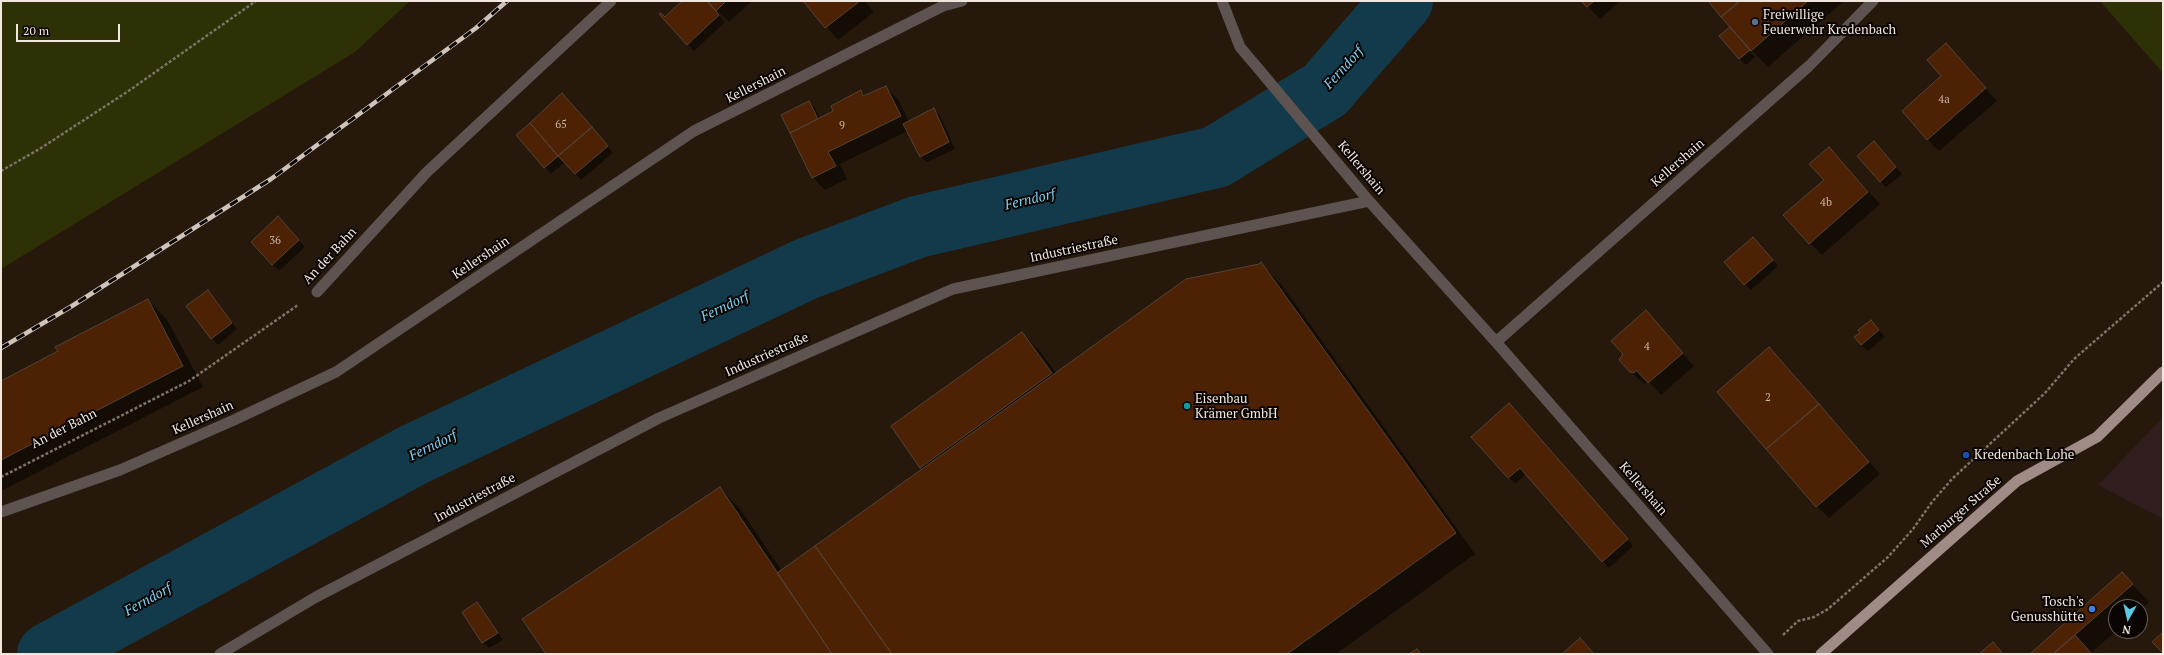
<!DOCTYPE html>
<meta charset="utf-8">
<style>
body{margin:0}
#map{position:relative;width:2164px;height:655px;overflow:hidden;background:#26190c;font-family:"PT Serif",serif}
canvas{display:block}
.frame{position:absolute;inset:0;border:2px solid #f0e6de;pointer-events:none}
.north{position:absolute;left:2108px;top:599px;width:40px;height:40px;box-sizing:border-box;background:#0a0502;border:1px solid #665f5a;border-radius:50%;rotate:188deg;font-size:11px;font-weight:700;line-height:16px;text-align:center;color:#f0e6de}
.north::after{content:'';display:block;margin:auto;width:14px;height:18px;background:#5ac8e6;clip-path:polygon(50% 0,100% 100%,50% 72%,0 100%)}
.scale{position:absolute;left:16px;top:24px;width:104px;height:18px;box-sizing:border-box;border:2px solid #f0e6de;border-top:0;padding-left:5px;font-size:12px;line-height:14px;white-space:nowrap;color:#f0e6de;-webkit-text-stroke:3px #0a0502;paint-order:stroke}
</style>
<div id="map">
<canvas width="2164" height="655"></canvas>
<div class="frame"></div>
<div class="north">N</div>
<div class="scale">20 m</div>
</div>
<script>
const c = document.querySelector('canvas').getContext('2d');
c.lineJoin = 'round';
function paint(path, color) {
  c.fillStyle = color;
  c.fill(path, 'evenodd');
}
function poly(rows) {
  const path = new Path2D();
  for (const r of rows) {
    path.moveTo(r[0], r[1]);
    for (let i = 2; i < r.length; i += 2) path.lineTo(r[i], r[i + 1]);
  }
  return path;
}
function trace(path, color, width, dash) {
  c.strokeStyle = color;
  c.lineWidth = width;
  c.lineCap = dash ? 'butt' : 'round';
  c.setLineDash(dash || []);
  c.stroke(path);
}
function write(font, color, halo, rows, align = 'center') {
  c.font = font + ' "PT Serif",serif';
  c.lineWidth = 4;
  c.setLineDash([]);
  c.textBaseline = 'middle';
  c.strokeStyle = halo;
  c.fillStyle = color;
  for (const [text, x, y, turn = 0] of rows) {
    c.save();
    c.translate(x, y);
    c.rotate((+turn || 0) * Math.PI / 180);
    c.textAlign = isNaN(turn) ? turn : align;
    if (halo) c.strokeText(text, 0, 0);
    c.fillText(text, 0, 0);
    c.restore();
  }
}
const commercial = poly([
 [2163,417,2163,519,2098,485]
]);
const green = poly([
 [1,1,410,1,355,52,1,269],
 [2100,1,2163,1,2163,73]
]);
const shadow = poly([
 [684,1,752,1,729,22,713,7,712,8,725,22,694,51,660,14,665,18],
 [805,1,865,1,874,12,838,40],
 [1583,1,1620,1,1600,19],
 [1709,1,1844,1,1768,67,1752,51,1751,52,1755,57,1746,65,1740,59,1721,37,1732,27],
 [1946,45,1997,101,1939,151,1927,139,1943,76],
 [885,87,898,99,909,122,934,109,940,116,955,149,927,162,920,156,908,131,840,164,847,179,825,190,813,178,782,115,809,102,815,108,820,119,835,112,861,91,866,96],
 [574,107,613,153,581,180,565,162,551,174,517,135],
 [1880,148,1902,174,1886,187,1880,181],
 [1841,161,1880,204,1822,255,1810,243,1825,180],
 [284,224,305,247,279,271,252,242],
 [1759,244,1778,266,1751,290,1745,284],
 [1261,264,1281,284,1475,554,1336,654,547,654,720,488,740,509,782,571,923,469,921,467,1022,333,1039,350,1056,373],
 [214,298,237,329,218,345,212,338],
 [148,300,168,321,203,387,1,491,1,382,59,352],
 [1646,312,1694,366,1661,395,1649,382,1644,384,1631,372],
 [1871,321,1885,337,1868,351,1861,345],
 [1781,360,1880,474,1829,518,1817,506],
 [1515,411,1633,546,1609,568,1526,474,1515,484,1473,437],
 [2122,574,2149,602,2140,610,2140,607,2116,607,2116,631,2091,653,2092,654,2031,654],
 [477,603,503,640,489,648,483,642]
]);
const river = poly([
 [48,654,413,455,806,269,917,227,1216,157,1325,90,1402,1]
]);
const building = poly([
 [682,1,707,1,719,15,687,45,659,14,661,13,665,17,682,1],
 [707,1,726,1,716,11,707,1],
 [803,1,860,1,825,28,803,1],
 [1581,1,1594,1,1587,7,1581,1],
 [1708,1,1740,1,1721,17,1708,1],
 [1740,1,1808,1,1751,51,1721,17,1740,1],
 [1730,27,1750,50,1739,59,1719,36,1730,27],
 [1946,43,1986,88,1927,140,1902,111,1941,76,1927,60,1946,43],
 [886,86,901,116,828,152,836,166,812,178,790,133,833,111,831,106,861,90,863,96,886,86],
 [562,93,592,127,558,156,530,123,562,93],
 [809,101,818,119,790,133,781,115,809,101],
 [934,108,949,142,920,157,903,124,934,108],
 [530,123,558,156,544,168,516,135,530,123],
 [592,127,608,146,575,174,558,156,592,127],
 [1874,141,1896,167,1880,182,1857,156,1874,141],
 [1829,147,1868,192,1809,244,1783,215,1824,180,1809,164,1829,147],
 [278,216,299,240,272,265,251,242,278,216],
 [1753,237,1773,260,1744,285,1724,262,1753,237],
 [1261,262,1456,533,1287,654,892,654,815,546,1186,279,1259,264,1261,262],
 [208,290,232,323,211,339,186,306,208,290],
 [148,299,183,366,1,460,1,381,58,351,55,347,148,299],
 [1646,310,1683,353,1648,383,1636,370,1634,373,1630,372,1619,360,1623,354,1611,341,1646,310],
 [1871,320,1879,330,1861,345,1854,337,1860,333,1858,330,1871,320],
 [1022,332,1052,373,920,468,891,426,1022,332],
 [1769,347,1819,404,1766,449,1717,392,1769,347],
 [1509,403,1628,539,1602,562,1520,468,1508,478,1471,437,1509,403],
 [1819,404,1869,462,1816,507,1766,449,1819,404],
 [720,487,832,654,546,654,522,619,720,487],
 [815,546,892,654,832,654,777,573,815,546],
 [2122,572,2133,584,2053,654,2030,654,2122,572],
 [477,602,498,633,482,643,462,612,477,602],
 [2163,632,2163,653,2152,642,2163,632],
 [2075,635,2092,654,2053,654,2075,635],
 [1580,638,1594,654,1562,654,1580,638],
 [1993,642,2003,654,1979,654,1993,642],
 [1417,649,1421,654,1409,654,1417,649]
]);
const path = poly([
 [1,171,41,148,127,92,256,1],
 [1,477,189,381,298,305],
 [1783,635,1798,621,1814,617,1828,609,1888,557,1913,529,1932,502,1952,479,2045,393,2074,359,2163,282]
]);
const service = poly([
 [220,654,316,597,659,418,953,289,1369,201]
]);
const minor = poly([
 [1222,1,1240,47,1262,73,1369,201,1496,342,1768,654],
 [317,292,427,172,611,1],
 [1496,342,1809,66,1873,1],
 [1,512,120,470,234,420,336,372,694,131,943,6,962,1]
]);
const primary = poly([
 [1821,654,2017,481,2097,437,2163,372]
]);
const rail = poly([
 [1,348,72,306,271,179,476,28,507,1]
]);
const markers = [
 [1755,22,4,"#5c6f8a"],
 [1187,406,4,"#0f9aa8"],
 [1966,455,4,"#1a4fb4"],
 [2092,609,4,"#3f7fe0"]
];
const numberNames = [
 ["4a",1944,100],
 ["65",561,125],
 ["9",842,126],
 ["4b",1826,203],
 ["36",275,241],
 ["4",1647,347],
 ["2",1768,398]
];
const poiNames = [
 ["Freiwillige",1763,15],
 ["Feuerwehr Kredenbach",1763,30],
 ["Eisenbau",1195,399],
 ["Krämer GmbH",1195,414],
 ["Kredenbach Lohe",1974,455],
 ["Tosch's",2084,602,"right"],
 ["Genusshütte",2084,617,"right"]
];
const streetNames = [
 ["Kellershain",756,85,-27],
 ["Kellershain",1678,163,-41],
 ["Kellershain",1361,168,50],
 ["Industriestraße",1074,249,-12],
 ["An der Bahn",330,256,-47],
 ["Kellershain",481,258,-34],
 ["Industriestraße",767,355,-24],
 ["Kellershain",203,418,-24],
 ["An der Bahn",64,429,-27],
 ["Kellershain",1643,489,49],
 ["Industriestraße",475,498,-28],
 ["Marburger Straße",1961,512,-41]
];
const waterNames = [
 ["Ferndorf",1344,68,-48],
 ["Ferndorf",1030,200,-13],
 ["Ferndorf",725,307,-25],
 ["Ferndorf",433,446,-26],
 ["Ferndorf",148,600,-29]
];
paint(commercial, '#301d1e');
paint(green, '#2d3105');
paint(shadow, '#0007');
trace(river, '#133a4a', 62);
paint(building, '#4d2103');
trace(building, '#554339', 1);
trace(path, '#7f7368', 2.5, [3, 2]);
trace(service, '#5d5351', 11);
trace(minor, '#5d5351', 11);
trace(primary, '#a08b87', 11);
trace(rail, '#cfc4bb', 4.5);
trace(rail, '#0a0502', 3, [9]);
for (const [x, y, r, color] of markers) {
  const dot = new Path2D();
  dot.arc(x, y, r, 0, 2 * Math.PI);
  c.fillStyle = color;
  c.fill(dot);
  trace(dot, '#0a0502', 1.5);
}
write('11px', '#c7b5a7', null, numberNames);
write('13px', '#f0e6de', '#0a0502', poiNames, 'left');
write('13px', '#f0e6de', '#0a0502', streetNames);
write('italic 14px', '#7dd0f4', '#0a0502', waterNames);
</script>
